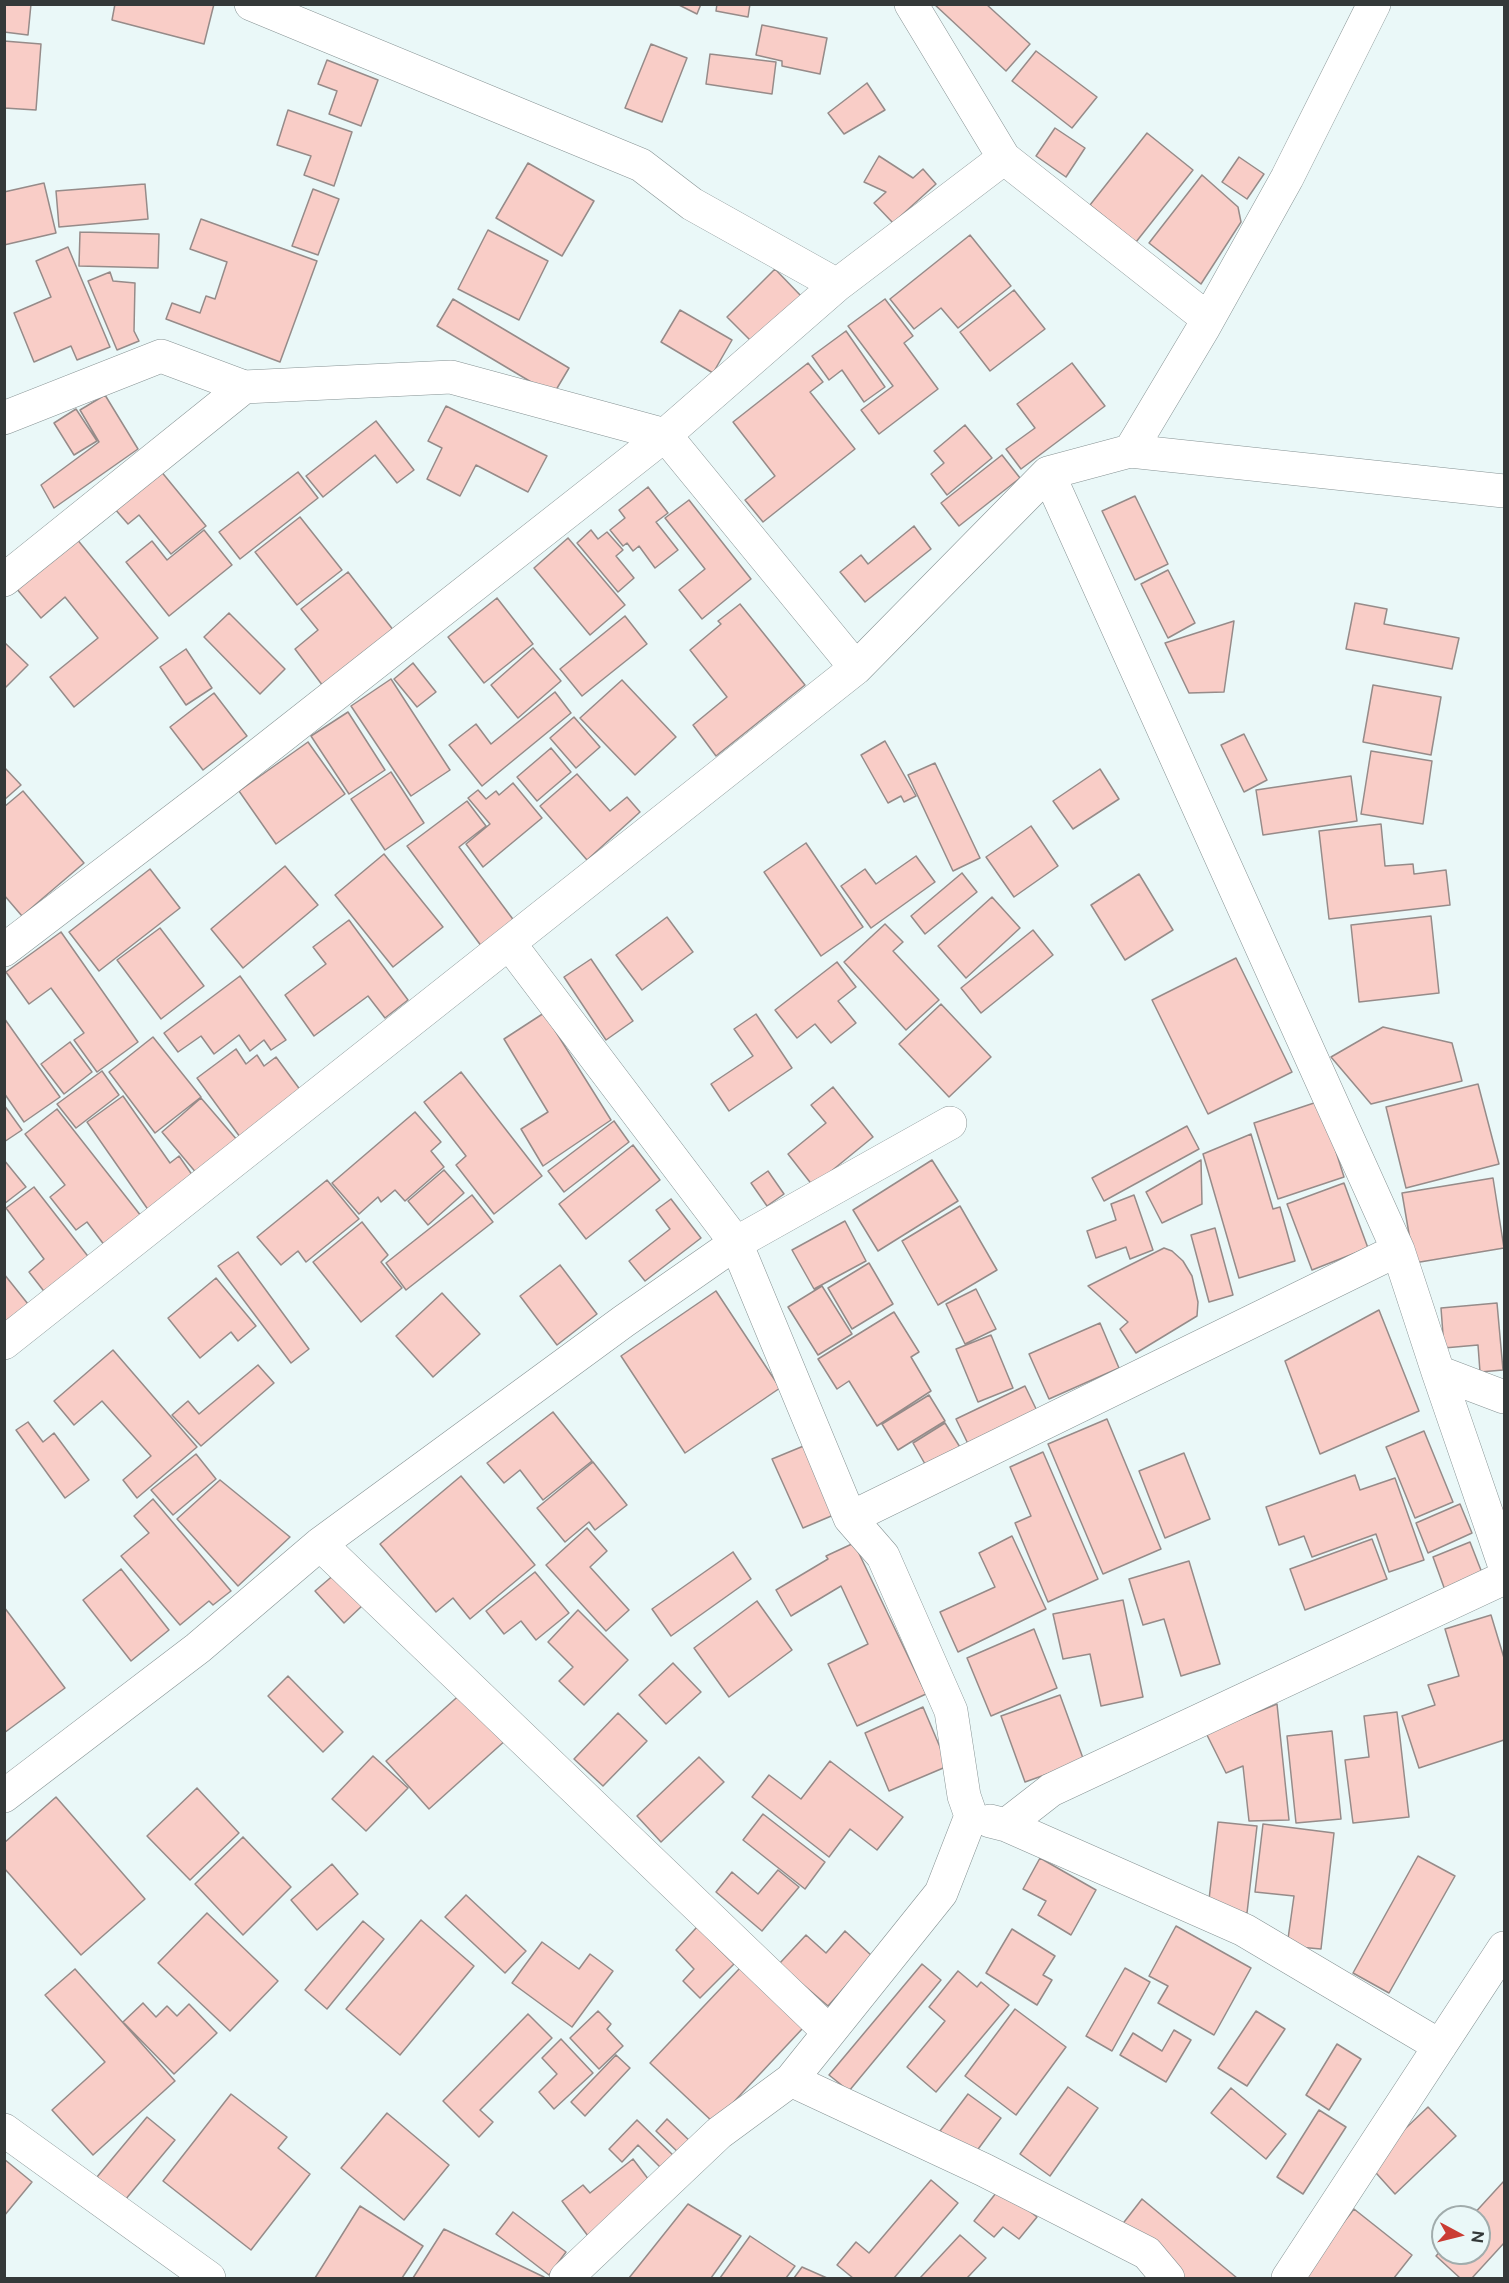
<!DOCTYPE html>
<style>
body{margin:0}
#map{position:relative;width:1509px;height:2283px;overflow:hidden;background:#eaf8f8;font-family:"Public Sans",sans-serif}
canvas{display:block}
.frame{position:absolute;inset:0;border:6px solid #343939;pointer-events:none}
.north{position:absolute;left:1431px;top:2205px;width:60px;height:60px;box-sizing:border-box;background:#eaf8f8;border:2px solid #a1acac;border-radius:50%;rotate:97deg;font-size:16px;font-weight:700;line-height:24px;text-align:center;color:#343939}
.north::after{content:'';display:block;margin:auto;width:21px;height:27px;background:#ca3c33;clip-path:polygon(50% 0,100% 100%,50% 72%,0 100%)}
</style>
<div id="map">
<canvas width="1509" height="2283"></canvas>
<div class="frame"></div>
<div class="north">N</div>
</div>
<script>
const c = document.querySelector('canvas').getContext('2d');
c.lineJoin = 'round';
function paint(path, color) {
  c.fillStyle = color;
  c.fill(path, 'evenodd');
}
function poly(rows) {
  const path = new Path2D();
  for (const r of rows) {
    path.moveTo(r[0], r[1]);
    for (let i = 2; i < r.length; i += 2) path.lineTo(r[i], r[i + 1]);
  }
  return path;
}
function trace(path, color, width, dash) {
  c.strokeStyle = color;
  c.lineWidth = width;
  c.lineCap = dash ? 'butt' : 'round';
  c.setLineDash(dash || []);
  c.stroke(path);
}
const building = poly([
 [4,4,31,4,28,35,4,32,4,4],
 [115,4,214,4,204,44,112,20,115,4],
 [677,4,701,4,697,14,677,4],
 [717,4,750,4,748,17,716,11,717,4],
 [934,4,986,4,1030,44,1006,71,934,4],
 [762,25,827,38,820,74,782,66,782,61,756,55,762,25],
 [4,41,41,44,36,110,4,108,4,41],
 [651,44,687,58,662,122,625,108,651,44],
 [1036,51,1097,97,1072,128,1012,81,1036,51],
 [710,54,776,62,772,94,706,84,710,54],
 [327,60,378,80,361,126,329,114,337,91,318,84,327,60],
 [867,83,885,110,844,134,828,113,867,83],
 [288,110,352,132,334,186,304,175,311,156,277,145,288,110],
 [1055,128,1085,148,1066,177,1036,156,1055,128],
 [1147,133,1193,170,1136,242,1090,205,1147,133],
 [879,156,913,178,923,169,936,184,893,223,874,203,886,192,864,182,879,156],
 [1239,157,1264,174,1247,199,1222,182,1239,157],
 [528,163,594,201,562,256,496,218,528,163],
 [1202,175,1238,207,1241,222,1201,284,1149,243,1202,175],
 [44,183,56,233,4,245,4,192,44,183],
 [145,184,148,219,59,227,56,191,145,184],
 [313,189,339,199,318,255,292,246,313,189],
 [201,219,317,261,280,362,166,319,172,303,200,313,206,296,215,299,227,262,190,249,201,219],
 [488,230,548,261,519,320,458,289,488,230],
 [80,232,159,234,158,268,79,266,80,232],
 [970,235,1011,286,958,328,941,308,914,329,890,299,970,235],
 [68,247,110,347,77,360,71,346,34,362,14,313,51,297,36,261,68,247],
 [775,269,802,297,755,345,727,317,775,269],
 [110,272,113,281,135,283,134,331,139,341,117,350,88,281,110,272],
 [1014,290,1045,329,990,371,960,332,1014,290],
 [453,299,569,368,553,395,437,326,453,299],
 [885,299,913,336,904,343,938,389,879,434,861,410,893,386,848,326,885,299],
 [680,310,732,340,713,373,661,342,680,310],
 [846,331,885,387,864,402,842,370,829,380,812,356,846,331],
 [808,363,823,382,810,392,855,449,763,522,745,500,775,476,733,422,808,363],
 [1072,363,1105,406,1021,469,1006,449,1035,428,1017,404,1072,363],
 [105,395,138,449,54,508,41,485,99,442,80,410,105,395],
 [446,406,547,456,528,492,476,465,460,496,427,479,442,448,428,441,446,406],
 [76,409,97,441,74,455,54,423,76,409],
 [376,421,414,470,397,483,375,455,323,497,306,476,376,421],
 [965,425,992,458,947,495,931,474,944,463,934,451,965,425],
 [1002,455,1020,478,959,526,941,503,1002,455],
 [160,470,206,526,171,554,139,515,128,524,114,508,160,470],
 [298,472,318,498,240,559,219,532,298,472],
 [648,487,668,513,656,522,678,550,655,568,639,546,633,551,627,543,623,546,610,530,625,518,619,510,648,487],
 [1135,496,1168,564,1135,580,1102,511,1135,496],
 [689,500,751,579,702,619,679,590,705,569,665,518,689,500],
 [300,517,342,570,297,605,255,552,300,517],
 [914,526,931,549,865,602,840,572,861,555,868,564,914,526],
 [204,530,232,565,169,616,126,562,152,541,167,560,204,530],
 [591,530,598,539,607,532,623,550,616,556,634,578,618,592,577,543,591,530],
 [76,538,158,638,74,707,50,677,98,638,65,597,41,618,16,588,76,538],
 [568,538,625,605,590,635,534,568,568,538],
 [1168,570,1195,623,1168,638,1141,584,1168,570],
 [348,572,394,631,323,686,295,649,318,630,301,609,348,572],
 [497,598,533,644,484,683,448,637,497,598],
 [1355,603,1387,609,1384,624,1459,638,1452,669,1346,649,1355,603],
 [740,604,805,685,716,756,693,725,727,697,690,650,721,624,718,621,740,604],
 [229,613,285,669,260,694,204,637,229,613],
 [625,616,647,644,582,696,560,669,625,616],
 [1234,621,1224,692,1189,693,1165,643,1234,621],
 [4,642,28,665,4,689,4,642],
 [533,648,561,681,518,718,491,685,533,648],
 [186,649,212,688,186,705,160,667,186,649],
 [413,663,436,692,417,707,394,679,413,663],
 [391,679,450,770,411,796,351,706,391,679],
 [622,680,676,737,635,775,580,718,622,680],
 [1373,685,1441,697,1431,755,1363,742,1373,685],
 [555,692,571,713,482,786,449,745,476,724,491,744,555,692],
 [214,693,247,736,203,770,170,727,214,693],
 [348,712,385,770,349,794,311,736,348,712],
 [574,717,600,747,576,768,550,738,574,717],
 [1244,734,1267,780,1244,792,1221,745,1244,734],
 [885,741,916,796,904,802,901,796,888,803,861,755,885,741],
 [308,742,345,794,276,844,239,791,308,742],
 [551,748,571,772,537,801,517,777,551,748],
 [1371,751,1432,761,1423,824,1361,814,1371,751],
 [935,763,980,858,953,871,908,775,935,763],
 [4,767,21,785,4,800,4,767],
 [1100,769,1119,799,1073,829,1053,801,1100,769],
 [391,772,424,823,385,850,351,799,391,772],
 [577,774,610,811,627,797,640,812,587,860,540,806,577,774],
 [1351,776,1357,821,1263,835,1256,790,1351,776],
 [513,783,542,818,483,867,466,844,490,824,468,798,478,790,486,799,496,791,499,795,513,783],
 [23,791,84,863,22,916,4,895,4,807,23,791],
 [467,801,486,826,459,847,515,922,482,947,407,846,467,801],
 [1381,824,1385,866,1413,864,1414,874,1446,870,1450,905,1329,919,1319,831,1381,824],
 [1031,826,1058,866,1014,897,986,857,1031,826],
 [806,843,863,927,821,956,764,872,806,843],
 [384,854,443,927,393,967,335,895,384,854],
 [916,856,935,882,871,928,841,886,865,869,876,884,916,856],
 [285,866,318,905,243,968,211,929,285,866],
 [150,869,180,908,99,971,69,932,150,869],
 [962,873,977,892,925,934,911,916,962,873],
 [1139,874,1173,930,1125,960,1091,905,1139,874],
 [992,897,1020,928,966,978,938,946,992,897],
 [1431,916,1439,993,1359,1002,1351,925,1431,916],
 [667,917,693,952,642,990,616,955,667,917],
 [349,920,408,1000,385,1018,368,996,314,1036,285,995,326,964,313,947,349,920],
 [885,924,903,942,893,951,939,1000,906,1030,844,962,885,924],
 [160,928,204,986,161,1019,117,960,160,928],
 [1033,930,1053,955,981,1013,961,988,1033,930],
 [61,932,138,1042,97,1072,74,1040,84,1033,51,988,29,1004,6,972,61,932],
 [1236,958,1292,1072,1208,1114,1152,1000,1236,958],
 [591,959,633,1021,606,1040,564,977,591,959],
 [837,962,856,987,838,1001,856,1023,831,1043,815,1024,797,1038,775,1010,837,962],
 [240,976,286,1040,271,1050,264,1040,250,1051,239,1035,214,1054,201,1036,178,1052,164,1033,240,976],
 [941,1004,991,1057,949,1097,899,1044,941,1004],
 [544,1013,611,1120,543,1166,521,1129,548,1112,504,1039,544,1013],
 [756,1014,792,1068,729,1111,711,1084,753,1056,734,1029,756,1014],
 [4,1018,60,1097,24,1122,4,1093,4,1018],
 [1383,1027,1452,1043,1462,1081,1371,1104,1331,1057,1383,1027],
 [153,1037,201,1097,155,1133,109,1072,153,1037],
 [70,1042,92,1072,64,1094,41,1064,70,1042],
 [236,1049,246,1064,257,1055,264,1066,276,1057,301,1091,240,1137,197,1078,236,1049],
 [102,1071,119,1095,76,1128,57,1104,102,1071],
 [461,1072,542,1176,494,1214,456,1165,466,1156,424,1102,461,1072],
 [1478,1084,1499,1164,1406,1188,1386,1107,1478,1084],
 [833,1087,873,1137,813,1186,788,1154,826,1123,811,1105,833,1087],
 [123,1096,170,1163,179,1156,195,1179,149,1211,87,1122,123,1096],
 [201,1098,238,1141,198,1175,162,1132,201,1098],
 [1320,1101,1344,1177,1278,1199,1254,1123,1320,1101],
 [4,1105,22,1130,4,1142,4,1105],
 [57,1109,145,1221,108,1250,87,1222,76,1230,50,1197,65,1185,25,1134,57,1109],
 [415,1112,441,1142,431,1151,444,1167,405,1201,395,1190,381,1202,378,1197,359,1214,332,1183,415,1112],
 [614,1121,629,1142,564,1192,548,1171,614,1121],
 [1187,1126,1199,1149,1104,1201,1092,1178,1187,1126],
 [1251,1134,1273,1209,1280,1207,1295,1261,1239,1278,1203,1154,1251,1134],
 [633,1145,660,1180,586,1239,559,1204,633,1145],
 [4,1160,26,1187,4,1204,4,1160],
 [932,1160,958,1201,878,1251,853,1210,932,1160],
 [1201,1160,1202,1204,1162,1223,1146,1192,1201,1160],
 [444,1170,464,1193,428,1225,408,1201,444,1170],
 [768,1171,784,1194,767,1206,751,1183,768,1171],
 [1493,1178,1504,1248,1414,1263,1402,1193,1493,1178],
 [327,1180,359,1219,306,1262,298,1251,281,1265,257,1237,327,1180],
 [1344,1183,1368,1248,1312,1270,1287,1204,1344,1183],
 [34,1187,94,1264,50,1299,29,1272,44,1259,6,1208,34,1187],
 [472,1195,493,1222,406,1290,386,1263,472,1195],
 [1134,1195,1153,1250,1130,1259,1126,1247,1096,1258,1087,1231,1116,1220,1111,1204,1134,1195],
 [671,1199,701,1238,645,1281,629,1261,670,1229,656,1210,671,1199],
 [960,1206,997,1270,938,1305,902,1241,960,1206],
 [845,1221,866,1261,814,1289,792,1250,845,1221],
 [362,1222,388,1255,381,1262,402,1288,361,1322,313,1262,362,1222],
 [1215,1228,1233,1295,1209,1302,1191,1235,1215,1228],
 [1164,1248,1172,1251,1183,1261,1192,1276,1198,1302,1197,1316,1136,1353,1120,1329,1128,1322,1088,1286,1164,1248],
 [238,1252,309,1349,291,1363,218,1266,238,1252],
 [869,1263,893,1304,852,1329,828,1288,869,1263],
 [560,1265,597,1314,557,1345,520,1296,560,1265],
 [4,1274,32,1309,4,1330,4,1274],
 [216,1278,256,1326,238,1341,231,1332,200,1358,168,1318,216,1278],
 [822,1286,852,1334,818,1355,788,1307,822,1286],
 [976,1289,996,1329,965,1344,946,1304,976,1289],
 [716,1291,780,1388,685,1453,621,1356,716,1291],
 [442,1293,480,1334,433,1377,396,1336,442,1293],
 [1497,1303,1503,1370,1480,1372,1478,1345,1444,1348,1441,1308,1497,1303],
 [1379,1310,1419,1411,1320,1454,1285,1361,1379,1310],
 [894,1312,919,1352,911,1357,931,1391,877,1426,849,1381,837,1389,818,1359,894,1312],
 [1100,1323,1119,1368,1049,1399,1029,1354,1100,1323],
 [991,1335,1013,1388,978,1402,956,1349,991,1335],
 [113,1350,197,1447,137,1498,123,1480,151,1456,102,1401,74,1425,54,1401,113,1350],
 [258,1365,274,1383,201,1446,172,1415,188,1401,199,1414,258,1365],
 [1025,1386,1039,1415,970,1448,956,1419,1025,1386],
 [929,1395,945,1421,898,1450,882,1424,929,1395],
 [553,1412,592,1461,543,1500,520,1470,504,1483,487,1463,553,1412],
 [1107,1419,1161,1549,1103,1574,1048,1444,1107,1419],
 [28,1422,43,1442,54,1433,89,1480,65,1498,16,1430,28,1422],
 [945,1423,963,1452,929,1471,913,1443,945,1423],
 [1424,1431,1453,1502,1415,1518,1386,1447,1424,1431],
 [806,1445,836,1514,803,1528,772,1459,806,1445],
 [1043,1452,1098,1579,1048,1602,1015,1523,1031,1516,1010,1467,1043,1452],
 [1184,1453,1210,1519,1165,1538,1139,1471,1184,1453],
 [196,1454,216,1479,173,1515,151,1490,196,1454],
 [593,1462,627,1505,595,1530,589,1522,565,1542,537,1508,593,1462],
 [1355,1475,1360,1490,1395,1478,1424,1560,1389,1572,1376,1534,1312,1557,1304,1536,1279,1545,1266,1507,1355,1475],
 [461,1476,535,1565,470,1619,453,1598,436,1612,380,1544,461,1476],
 [220,1480,290,1537,238,1586,177,1519,220,1480],
 [153,1499,231,1591,213,1605,209,1601,180,1625,121,1556,149,1533,134,1516,153,1499],
 [1460,1504,1472,1533,1428,1553,1416,1523,1460,1504],
 [587,1528,607,1551,590,1567,629,1610,606,1631,546,1565,587,1528],
 [1012,1536,1046,1609,958,1652,940,1612,995,1587,979,1553,1012,1536],
 [1372,1539,1387,1579,1305,1610,1290,1569,1372,1539],
 [1470,1542,1484,1578,1446,1593,1433,1557,1470,1542],
 [854,1543,926,1694,857,1726,828,1664,868,1644,841,1586,791,1616,776,1590,828,1559,826,1556,854,1543],
 [733,1552,751,1579,671,1636,652,1609,733,1552],
 [1189,1561,1220,1664,1181,1676,1164,1619,1143,1625,1129,1579,1189,1561],
 [121,1569,169,1630,131,1661,83,1600,121,1569],
 [535,1572,569,1613,536,1640,521,1621,504,1634,486,1611,535,1572],
 [336,1573,364,1604,344,1623,315,1591,336,1573],
 [1123,1600,1143,1697,1101,1706,1090,1654,1063,1659,1053,1614,1123,1600],
 [757,1601,792,1650,729,1697,694,1648,757,1601],
 [4,1607,65,1688,4,1733,4,1607],
 [578,1610,628,1660,584,1705,559,1681,573,1667,548,1642,578,1610],
 [1491,1615,1504,1658,1504,1740,1419,1768,1402,1716,1435,1705,1428,1685,1459,1676,1445,1629,1491,1615],
 [1034,1629,1057,1688,991,1716,967,1658,1034,1629],
 [673,1663,701,1692,666,1724,639,1695,673,1663],
 [288,1676,343,1732,323,1752,268,1696,288,1676],
 [464,1691,507,1739,429,1809,386,1761,464,1691],
 [1060,1695,1084,1761,1025,1782,1001,1716,1060,1695],
 [1277,1704,1289,1820,1249,1821,1243,1766,1226,1773,1206,1733,1277,1704],
 [923,1707,948,1766,889,1791,865,1733,923,1707],
 [1397,1712,1409,1817,1353,1823,1345,1760,1369,1757,1364,1716,1397,1712],
 [618,1713,647,1741,603,1786,574,1759,618,1713],
 [1332,1731,1341,1819,1296,1823,1287,1736,1332,1731],
 [373,1756,408,1788,366,1831,332,1799,373,1756],
 [699,1757,724,1782,661,1842,637,1816,699,1757],
 [830,1761,903,1817,877,1850,850,1829,829,1857,752,1797,769,1775,801,1799,830,1761],
 [197,1788,239,1833,190,1880,147,1836,197,1788],
 [56,1797,145,1899,81,1955,4,1868,4,1843,56,1797],
 [763,1814,825,1862,805,1889,743,1840,763,1814],
 [1218,1822,1257,1826,1247,1913,1208,1908,1218,1822],
 [1263,1824,1334,1833,1321,1949,1287,1946,1294,1896,1255,1892,1263,1824],
 [243,1837,291,1887,243,1935,195,1884,243,1837],
 [1418,1856,1455,1876,1389,1993,1353,1973,1418,1856],
 [1040,1858,1096,1890,1071,1935,1038,1915,1046,1901,1023,1889,1040,1858],
 [332,1864,358,1894,317,1930,291,1900,332,1864],
 [778,1870,799,1887,762,1931,716,1892,732,1872,758,1894,778,1870],
 [466,1895,526,1951,505,1973,445,1917,466,1895],
 [207,1913,278,1981,230,2031,158,1963,207,1913],
 [421,1920,474,1966,400,2055,346,2009,421,1920],
 [363,1921,384,1939,327,2009,305,1990,363,1921],
 [1176,1926,1251,1968,1214,2035,1158,2003,1168,1986,1149,1976,1176,1926],
 [697,1927,734,1964,700,1998,683,1981,694,1969,676,1950,697,1927],
 [1012,1929,1055,1956,1043,1975,1052,1980,1037,2005,986,1973,1012,1929],
 [845,1931,872,1956,828,2006,779,1964,806,1935,826,1953,845,1931],
 [542,1942,579,1969,590,1954,613,1971,572,2027,512,1983,542,1942],
 [922,1964,941,1980,849,2091,829,2075,922,1964],
 [740,1968,803,2028,714,2123,650,2063,740,1968],
 [1125,1968,1150,1982,1112,2051,1086,2036,1125,1968],
 [75,1969,175,2081,93,2155,52,2110,105,2062,45,1995,75,1969],
 [958,1971,977,1987,981,1982,1009,2005,936,2092,907,2067,945,2021,929,2007,958,1971],
 [143,2003,156,2017,167,2006,177,2016,189,2004,217,2033,174,2074,123,2022,143,2003],
 [1015,2009,1066,2047,1016,2115,965,2076,1015,2009],
 [598,2011,611,2024,607,2029,623,2046,599,2069,570,2038,598,2011],
 [1256,2011,1285,2029,1247,2086,1218,2068,1256,2011],
 [528,2014,552,2038,480,2110,493,2122,479,2137,443,2101,528,2014],
 [1174,2030,1191,2040,1166,2082,1120,2055,1133,2033,1162,2051,1174,2030],
 [561,2039,593,2073,554,2109,539,2092,557,2074,542,2058,561,2039],
 [1337,2044,1361,2059,1329,2110,1306,2095,1337,2044],
 [616,2055,630,2068,585,2116,571,2102,616,2055],
 [1068,2087,1098,2108,1050,2176,1020,2154,1068,2087],
 [1231,2088,1286,2134,1266,2159,1211,2113,1231,2088],
 [231,2094,287,2137,278,2148,310,2174,251,2250,163,2181,231,2094],
 [968,2094,1001,2118,973,2156,940,2131,968,2094],
 [1428,2107,1456,2136,1395,2194,1368,2164,1428,2107],
 [1319,2110,1346,2127,1303,2194,1277,2177,1319,2110],
 [387,2113,449,2165,404,2220,341,2168,387,2113],
 [147,2117,175,2140,125,2200,97,2177,147,2117],
 [667,2119,693,2144,682,2156,656,2131,667,2119],
 [637,2120,677,2159,665,2172,638,2145,622,2162,609,2149,637,2120],
 [4,2159,32,2182,4,2216,4,2159],
 [633,2159,652,2184,588,2236,562,2201,583,2185,590,2193,633,2159],
 [931,2180,958,2203,894,2278,853,2278,837,2265,856,2242,869,2253,931,2180],
 [1504,2181,1504,2243,1472,2278,1460,2278,1436,2256,1443,2248,1443,2253,1479,2253,1479,2217,1471,2217,1504,2181],
 [1000,2188,1037,2217,1019,2239,1003,2227,994,2237,974,2221,1000,2188],
 [1142,2199,1237,2278,1184,2278,1121,2226,1142,2199],
 [688,2204,741,2236,711,2278,629,2278,688,2204],
 [360,2206,423,2246,402,2278,315,2278,360,2206],
 [1354,2209,1412,2255,1394,2278,1300,2278,1354,2209],
 [513,2212,566,2252,549,2275,496,2234,513,2212],
 [444,2229,544,2277,542,2278,413,2278,444,2229],
 [960,2235,986,2258,967,2278,920,2278,960,2235],
 [750,2236,795,2266,786,2278,720,2278,750,2236],
 [802,2267,827,2278,794,2278,802,2267]
]);
const minor = poly([
 [251,4,641,165,692,204,837,285],
 [911,4,1004,158,1208,319],
 [4,418,161,356,244,387,451,377,665,435,856,668],
 [1130,451,1204,327,1287,178,1374,4],
 [1048,473,1398,1250,1438,1372,1504,1564],
 [4,580,244,387],
 [509,943,736,1243,850,1518,883,1556,951,1711,964,1796,971,1816,941,1893,791,2080,719,2133,566,2278],
 [4,950,224,782,665,435,837,285,1004,158],
 [4,1343,856,668,1048,473,1130,451,1504,491],
 [1438,1372,1504,1397],
 [850,1518,1398,1250],
 [320,1544,829,2032],
 [4,1796,198,1648,320,1544,624,1321,736,1243,950,1123],
 [990,1821,1006,1825,1244,1930,1440,2046],
 [1006,1825,1051,1790,1504,1578],
 [791,2080,984,2170,1147,2253,1168,2278],
 [4,2130,209,2278],
 [1288,2278,1504,1948]
]);
paint(building, '#f9cdc7');
trace(building, '#968b89', 1.5);
trace(minor, '#869293', 34);
trace(minor, '#fff', 33);
</script>
